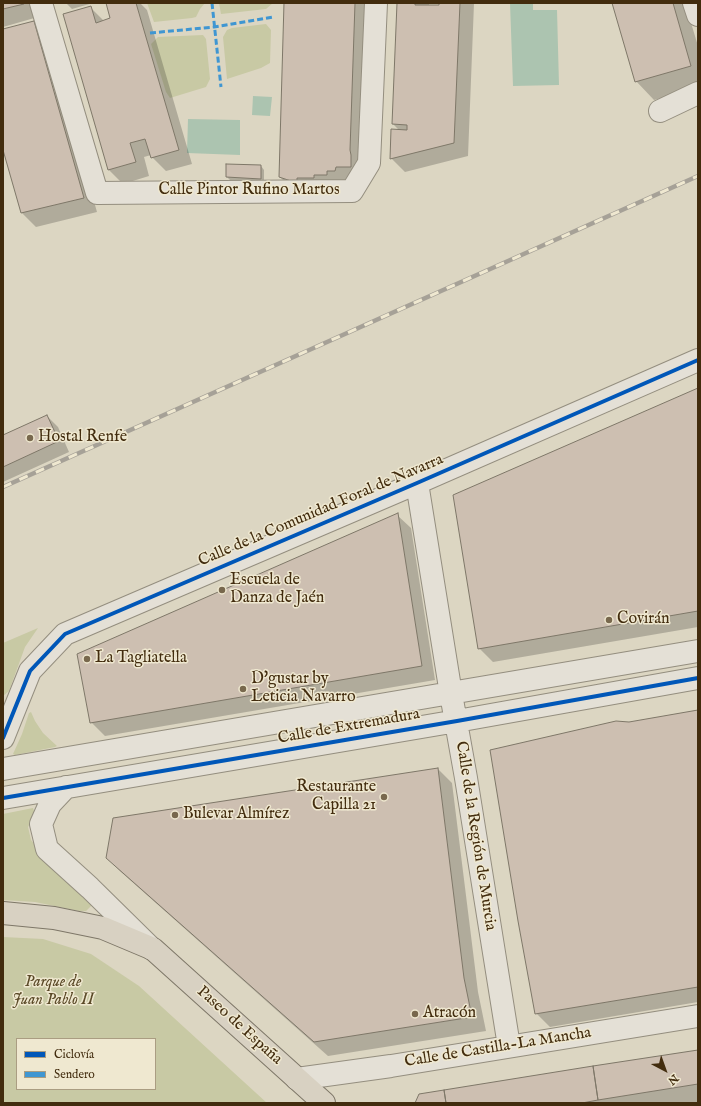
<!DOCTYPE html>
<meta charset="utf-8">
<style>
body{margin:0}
#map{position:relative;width:701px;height:1106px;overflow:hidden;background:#dcd6c2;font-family:"IM FELL English",serif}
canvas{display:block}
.frame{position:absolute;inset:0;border:4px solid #422c0e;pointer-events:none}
.legend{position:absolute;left:16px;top:1038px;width:140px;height:52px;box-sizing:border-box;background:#efe8d0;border:1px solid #aa9d82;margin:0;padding:5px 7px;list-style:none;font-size:12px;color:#422c0e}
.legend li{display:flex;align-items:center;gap:8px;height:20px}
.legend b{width:20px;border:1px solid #aa9d82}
.north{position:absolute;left:645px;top:1050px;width:40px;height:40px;-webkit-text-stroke:3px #efe8d0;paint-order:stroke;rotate:139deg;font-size:11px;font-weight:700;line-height:16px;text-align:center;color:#422c0e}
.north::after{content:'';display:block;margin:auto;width:14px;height:18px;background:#422c0e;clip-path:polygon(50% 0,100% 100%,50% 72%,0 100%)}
</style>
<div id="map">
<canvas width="701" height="1106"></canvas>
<div class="frame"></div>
<ul class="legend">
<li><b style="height:5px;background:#0057b8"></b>Ciclovía</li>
<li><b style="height:5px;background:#3f96d2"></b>Sendero</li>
</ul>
<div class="north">N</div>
</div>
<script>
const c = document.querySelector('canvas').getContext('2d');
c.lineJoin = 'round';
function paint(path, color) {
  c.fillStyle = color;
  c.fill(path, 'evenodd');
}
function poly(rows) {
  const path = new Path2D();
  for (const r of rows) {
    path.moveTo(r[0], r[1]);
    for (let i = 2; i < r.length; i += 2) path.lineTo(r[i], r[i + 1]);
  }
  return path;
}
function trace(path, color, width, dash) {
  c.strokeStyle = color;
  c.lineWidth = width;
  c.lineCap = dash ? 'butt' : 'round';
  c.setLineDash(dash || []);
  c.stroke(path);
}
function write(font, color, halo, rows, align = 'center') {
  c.font = font + ' "IM FELL English",serif';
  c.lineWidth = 3;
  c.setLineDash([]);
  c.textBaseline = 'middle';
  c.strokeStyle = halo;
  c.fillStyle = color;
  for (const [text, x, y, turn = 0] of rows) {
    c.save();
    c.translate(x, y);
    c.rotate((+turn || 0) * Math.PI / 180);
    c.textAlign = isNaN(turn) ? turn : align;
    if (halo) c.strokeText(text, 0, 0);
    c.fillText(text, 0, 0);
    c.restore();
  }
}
const green = poly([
 [147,3,205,3,200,9,196,17,192,18,154,22],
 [219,3,273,3,266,9,221,14],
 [266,24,271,30,270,63,261,68,227,79,223,37,227,30,232,28],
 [203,35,206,39,210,79,206,87,170,98,166,92,151,44,158,37],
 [38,628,25,647,9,691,3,696,3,643],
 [31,712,35,721,43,733,57,746,55,747,15,755,13,754,22,734,29,713],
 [33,808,35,814,28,827,31,840,43,855,86,895,92,905,86,911,79,911,35,902,3,900,3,814],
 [3,937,43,939,91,954,139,986,267,1103,3,1103],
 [17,1039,155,1039,155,1089,17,1089]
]);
const water = poly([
 [510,3,533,3,533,10,557,10,559,85,513,86],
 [253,96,272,97,270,116,252,115],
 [188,119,240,120,240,155,187,153]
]);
const shadow = poly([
 [3,3,33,3,38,17,3,27],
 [66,3,93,3,72,9],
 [107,3,140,3,147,10,192,164,166,171,152,157,151,155,144,157,149,176,123,184,109,170,91,8,104,21,112,19],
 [285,3,369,3,363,165,350,180,294,191,280,177],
 [398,3,429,3,429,6,440,6,440,3,474,3,468,156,405,172,391,158,399,130,393,124],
 [613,3,685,3,698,46,698,88,654,100,636,81],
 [33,22,47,36,97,212,36,227,22,213,3,147,3,31],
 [261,166,264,170,264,182,230,180,227,177],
 [698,389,698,627,493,662,479,648],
 [47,416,58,427,69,452,3,482,3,436],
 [397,515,411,528,435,680,105,736,91,722],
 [698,711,698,1002,550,1027,536,1013,629,723],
 [438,769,452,783,478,992,486,1031,328,1056,121,872,107,858],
 [698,1051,698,1103,416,1103]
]);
const building = poly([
 [3,3,24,3,24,4,3,9,3,3],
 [106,3,136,3,179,150,151,158,145,139,130,143,136,162,108,170,63,14,91,6,96,23,110,18,106,3],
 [284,3,355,3,350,150,351,155,351,167,336,167,335,171,327,171,327,175,314,175,314,178,297,178,297,183,279,177,284,3],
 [397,3,415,3,415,5,439,5,439,3,460,3,454,143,390,159,391,129,407,130,407,125,392,124,397,3],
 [612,3,673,3,691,66,635,82,612,3],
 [34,21,84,198,21,213,3,150,3,29,34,21],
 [226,164,261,165,261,179,226,177,226,164],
 [698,388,698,611,478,649,453,495,698,388],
 [47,415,59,441,3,467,3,435,47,415],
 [398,513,422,666,90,723,77,654,398,513],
 [698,710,698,987,535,1014,518,921,490,750,616,721,629,722,698,710],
 [438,768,464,978,472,1017,314,1042,106,858,113,818,438,768],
 [698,1050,698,1084,598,1100,593,1066,698,1050],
 [593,1066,598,1100,582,1103,446,1103,444,1090,593,1066],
 [444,1090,446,1103,415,1103,419,1094,444,1090]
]);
const minor = poly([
 [41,3,97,193,352,191,369,163,376,3],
 [694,3,698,15],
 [660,111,698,93],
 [417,483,451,694,466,778,509,1046],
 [3,738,30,671,65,634,417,483,698,360],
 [3,769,698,651],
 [66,787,50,804,41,824,47,849,90,888,152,949],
 [3,798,457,721,698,678],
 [297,1079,391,1066,698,1016]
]);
const major = poly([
 [3,913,54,918,103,928,153,949,324,1103]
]);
const rail = poly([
 [3,487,698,176]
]);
const quiet = poly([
 [212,3,221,87],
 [150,33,214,27,273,17]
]);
const cycleway = poly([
 [3,738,30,671,65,634,417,483,698,360],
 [3,798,457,721,698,678]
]);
const markers = [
 [30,438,4,"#78684d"],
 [222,590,4,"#78684d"],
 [609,620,4,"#78684d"],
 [87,659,4,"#78684d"],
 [243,689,4,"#78684d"],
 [384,797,4,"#78684d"],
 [175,815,4,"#78684d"],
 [415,1014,4,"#78684d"]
];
const streetNames = [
 ["Calle Pintor Rufino Martos",249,191],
 ["Calle de la Comunidad Foral de Navarra",321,511,-23],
 ["Calle de Extremadura",349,727,-10],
 ["Calle de la Región de Murcia",475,836,81],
 ["Paseo de España",239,1026,42],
 ["Calle de Castilla-La Mancha",498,1048,-9]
];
const poiNames = [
 ["Hostal Renfe",38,438],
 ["Escuela de",230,581],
 ["Danza de Jaén",230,599],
 ["Covirán",617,620],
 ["La Tagliatella",95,659],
 ["D'gustar by",251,680],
 ["Leticia Navarro",251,698],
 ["Restaurante",376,788,"right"],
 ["Capilla 21",376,806,"right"],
 ["Bulevar Almírez",183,815],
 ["Atracón",423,1014]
];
const parkNames = [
 ["Parque de",53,983],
 ["Juan Pablo II",53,1001]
];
paint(green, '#c8c9a4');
paint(water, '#acc4b0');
paint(shadow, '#0003');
paint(building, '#cdbfb1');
trace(building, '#7e7768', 1);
trace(minor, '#948e7f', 24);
trace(major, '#7e7768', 24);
trace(minor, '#e4e0d6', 22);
trace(major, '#d8d1c2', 22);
trace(rail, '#a6a197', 4.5);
trace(rail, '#efe8d0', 3, [9]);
trace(quiet, '#3f96d2', 3, [6, 3]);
trace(cycleway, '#0057b8', 4);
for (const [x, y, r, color] of markers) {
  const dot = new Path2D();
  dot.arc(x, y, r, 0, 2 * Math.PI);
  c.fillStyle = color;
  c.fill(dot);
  trace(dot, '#efe8d0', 1.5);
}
write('16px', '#422c0e', '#efe8d0', streetNames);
write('16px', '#422c0e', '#efe8d0', poiNames, 'left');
write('italic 16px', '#5a4927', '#efe8d0', parkNames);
</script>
